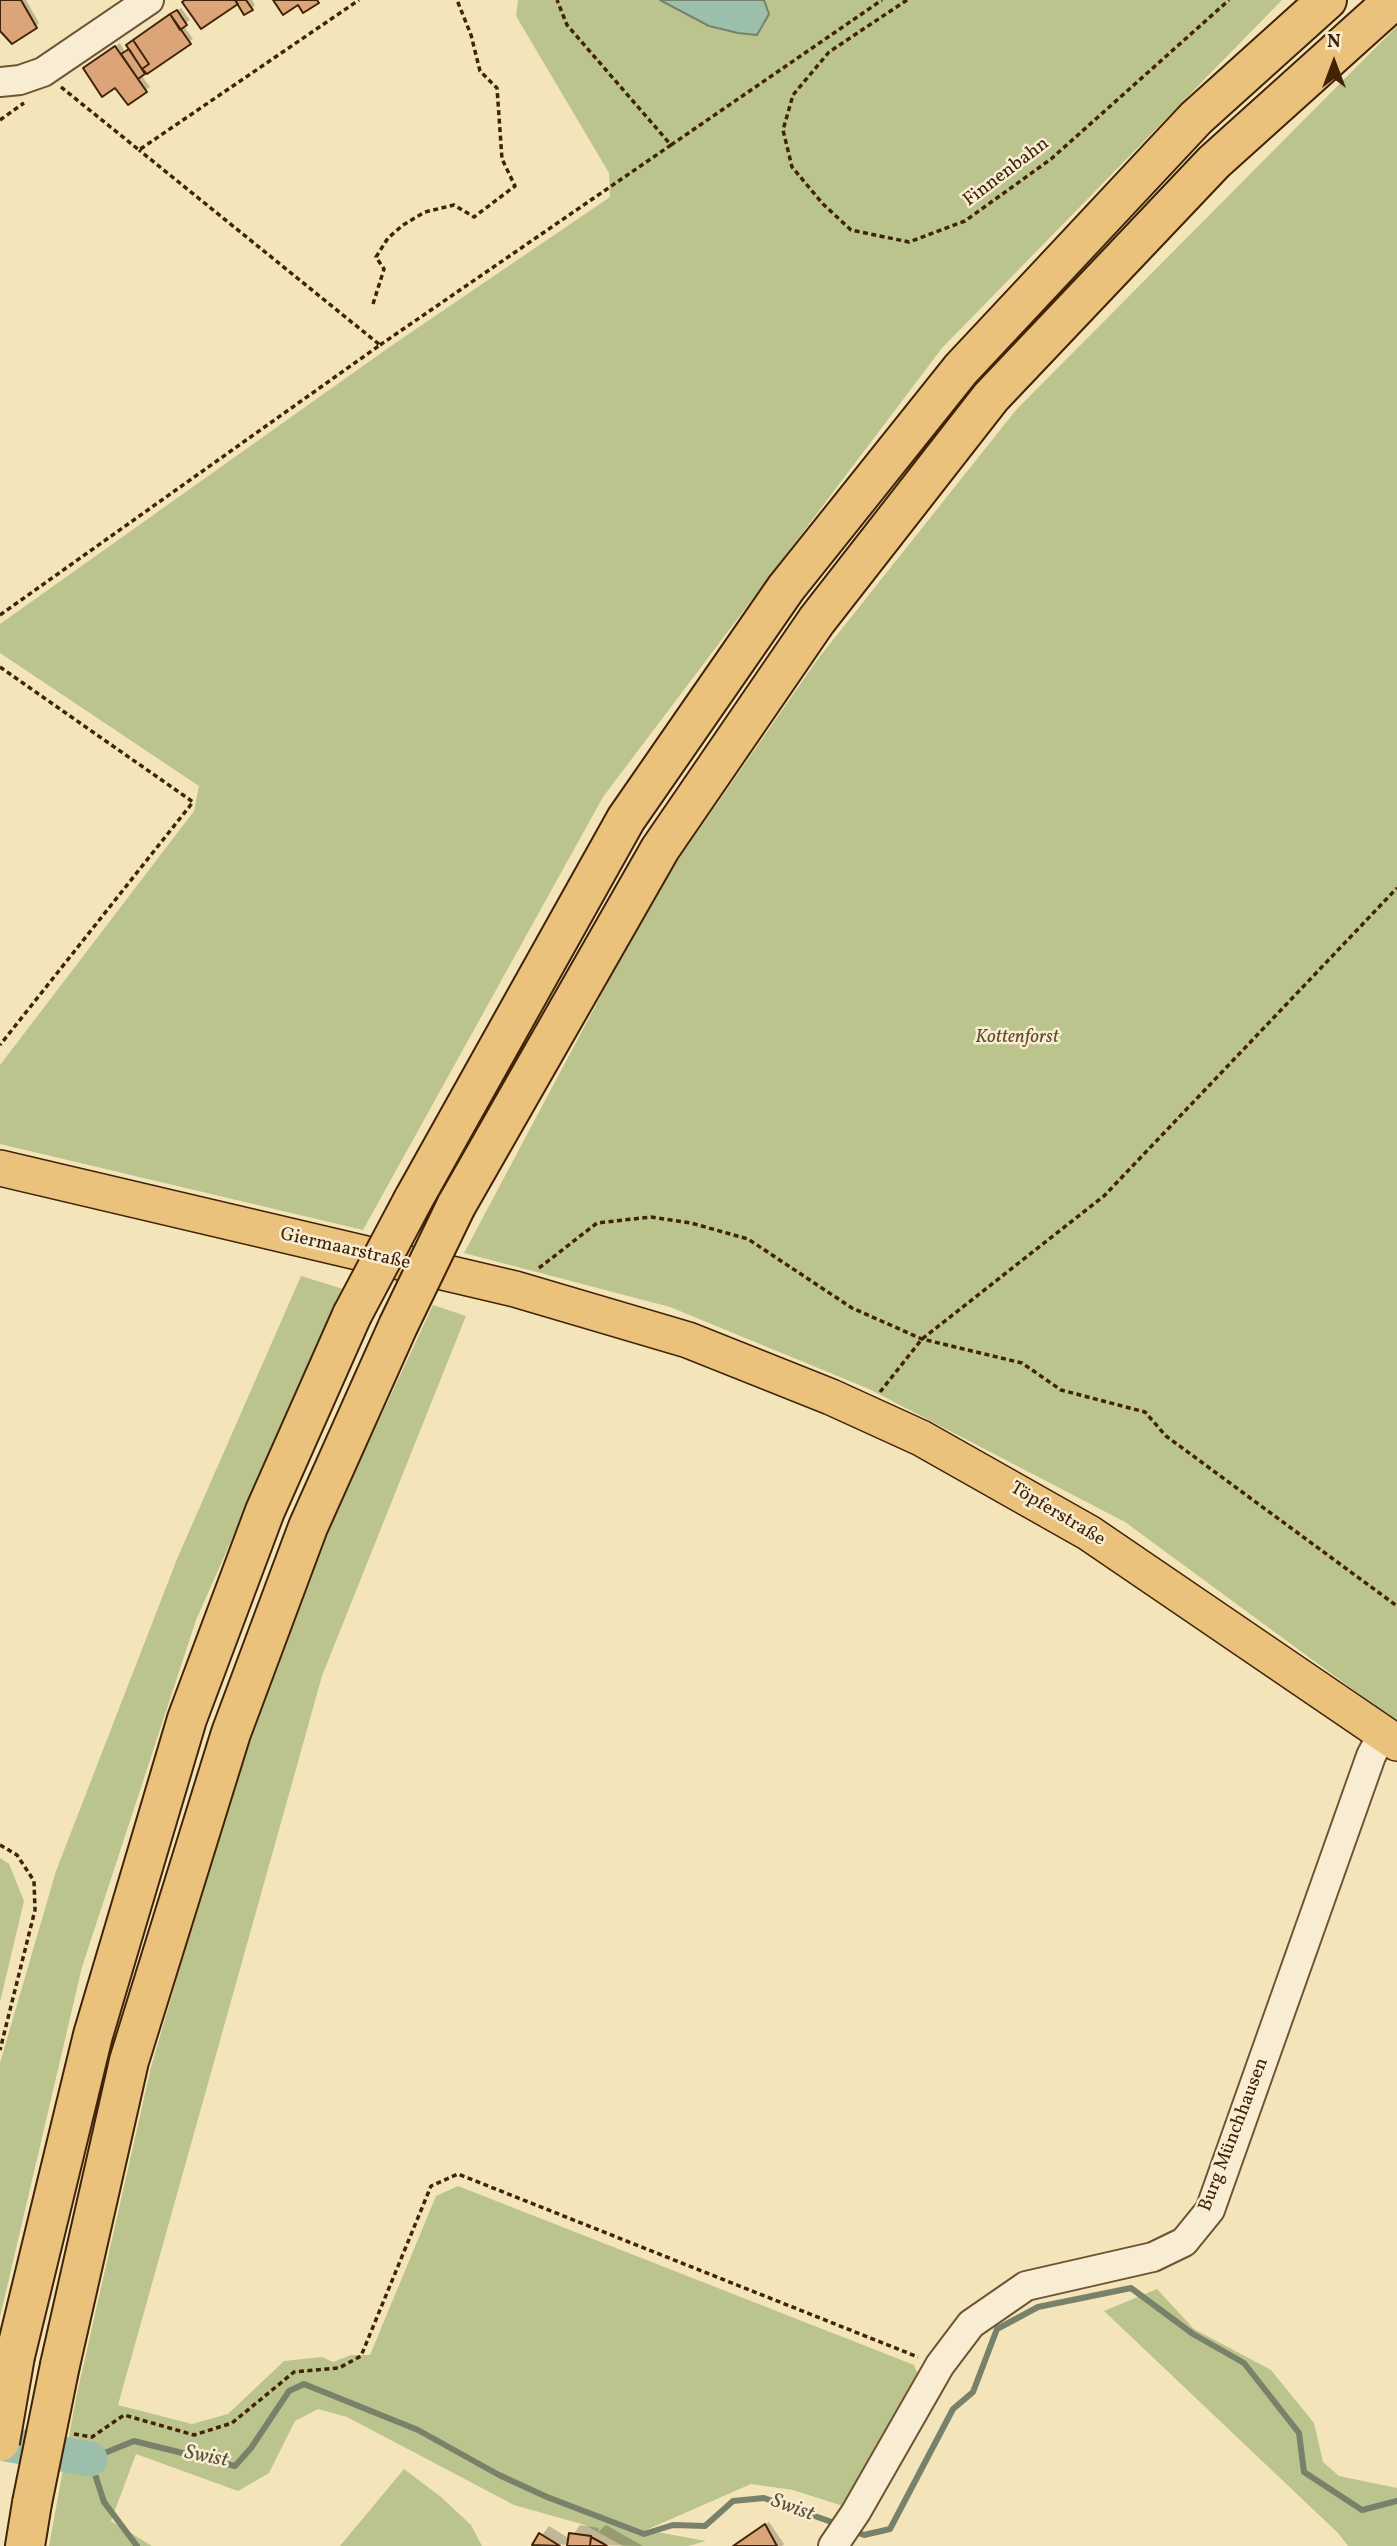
<!DOCTYPE html>
<meta charset="utf-8">
<style>
body{margin:0}
#map{position:relative;width:1397px;height:2546px;overflow:hidden;background:#f4e4b9;font-family:Vollkorn,serif}
canvas{display:block}
.north{position:absolute;left:1299px;top:28px;width:70px;height:70px;-webkit-text-stroke:5px #f8edd2;paint-order:stroke;rotate:0deg;font-size:19px;font-weight:700;line-height:28px;text-align:center;color:#412308}
.north::after{content:'';display:block;margin:auto;width:24px;height:32px;background:#412308;clip-path:polygon(50% 0,100% 100%,50% 72%,0 100%)}
</style>
<div id="map">
<canvas width="1397" height="2546"></canvas>
<div class="north">N</div>
</div>
<script>
const c = document.querySelector('canvas').getContext('2d');
c.lineJoin = 'round';
function paint(path, color) {
  c.fillStyle = color;
  c.fill(path, 'evenodd');
}
function poly(rows) {
  const path = new Path2D();
  for (const r of rows) {
    path.moveTo(r[0], r[1]);
    for (let i = 2; i < r.length; i += 2) path.lineTo(r[i], r[i + 1]);
  }
  return path;
}
function trace(path, color, width, dash) {
  c.strokeStyle = color;
  c.lineWidth = width;
  c.lineCap = dash ? 'butt' : 'round';
  c.setLineDash(dash || []);
  c.stroke(path);
}
function write(font, color, halo, rows, align = 'center') {
  c.font = font + ' Vollkorn,serif';
  c.lineWidth = 5;
  c.setLineDash([]);
  c.textBaseline = 'middle';
  c.strokeStyle = halo;
  c.fillStyle = color;
  for (const [text, x, y, turn = 0] of rows) {
    c.save();
    c.translate(x, y);
    c.rotate((+turn || 0) * Math.PI / 180);
    c.textAlign = isNaN(turn) ? turn : align;
    if (halo) c.strokeText(text, 0, 0);
    c.fillText(text, 0, 0);
    c.restore();
  }
}
const green = poly([
 [518,0,1282,0,942,348,603,797,363,1230,0,1144,0,1065,194,811,199,786,0,653,0,624,391,346,610,197,609,173,516,16],
 [1397,26,1397,1722,1125,1522,869,1389,670,1307,464,1253,657,890,817,660,1016,410],
 [301,1276,343,1289,196,1620,82,1967,0,2317,0,2063,56,1871,177,1559],
 [433,1305,466,1316,322,1676,118,2405,192,2424,228,2414,284,2361,322,2357,333,2362,351,2355,370,2355,436,2196,458,2186,914,2365,921,2382,849,2508,793,2490,751,2484,646,2530,706,2541,688,2546,623,2546,585,2525,514,2505,347,2417,318,2409,295,2421,269,2473,238,2491,136,2454,111,2521,152,2546,49,2546,76,2398,151,2067,239,1765,323,1540],
 [0,1858,9,1864,24,1901,0,2002],
 [1157,2289,1194,2329,1271,2370,1314,2423,1323,2462,1339,2476,1397,2488,1397,2546,1348,2546,1338,2533,1104,2311],
 [404,2469,441,2497,471,2525,482,2546,340,2546]
]);
const water = poly([
 [660,0,764,0,769,14,757,35,738,33,709,26,660,0]
]);
const shadow = poly([
 [0,0,26,0,39,23,36,26,0,29],
 [186,0,252,0,255,5,252,8,237,2],
 [181,8,190,20,183,25,193,39,141,75,150,87,128,103,116,85,89,65,120,43,125,52,132,42],
 [769,2522,784,2544,782,2546,734,2546],
 [580,2525,599,2528,598,2532,606,2525,643,2546,535,2544,549,2526,570,2539]
]);
const stream = poly([
 [853,2531,864,2535,890,2529,953,2409,973,2392,997,2329,1038,2307,1131,2288,1193,2334,1244,2363,1299,2433,1304,2472,1362,2510,1397,2501],
 [137,2546,104,2502,90,2459,134,2441,235,2466,251,2448,289,2391,304,2384,418,2430,499,2475,547,2497,644,2534,673,2525,705,2526,733,2501,764,2498,840,2525]
]);
const river = poly([
 [0,2443,90,2459]
]);
const building = poly([
 [0,0,21,0,37,28,12,44,0,31,0,0],
 [185,0,235,0,238,4,201,29,182,2,185,0],
 [235,0,246,0,253,10,244,15,235,0],
 [273,0,317,0,319,3,303,13,298,5,283,15,273,0],
 [177,10,187,25,180,30,170,14,177,10],
 [170,14,191,44,147,74,142,69,149,64,133,40,170,14],
 [133,40,149,64,142,69,126,45,133,40],
 [115,46,147,92,128,105,115,88,102,97,83,68,115,46],
 [129,49,145,74,138,79,121,54,129,49],
 [765,2524,777,2546,733,2546,765,2524],
 [539,2533,560,2546,532,2545,539,2533],
 [569,2533,591,2536,590,2546,567,2546,569,2533],
 [591,2537,604,2544,607,2546,590,2546,591,2537]
]);
const path = poly([
 [907,0,829,52,793,95,783,130,792,167,823,204,851,230,909,242,965,221,1051,159,1229,0],
 [61,87,139,150,359,0],
 [0,120,24,103],
 [671,145,882,0],
 [373,304,384,269,376,257,388,238,403,225,425,212,454,205,474,217,515,186,502,159,497,88,480,71,471,35,457,0],
 [380,345,671,145,567,25,557,0],
 [0,615,380,345,139,150],
 [0,667,193,802,0,1045],
 [539,1268,597,1223,651,1217,691,1223,748,1239,852,1308,922,1339,1022,1363,1061,1390,1145,1412,1166,1436,1397,1606],
 [880,1392,922,1339,1104,1196,1397,888],
 [0,1845,17,1855,34,1881,35,1910,0,2050],
 [74,2434,92,2437,124,2415,194,2435,232,2423,294,2372,339,2368,361,2356,431,2186,458,2174,918,2357]
]);
const minor = poly([
 [0,82,20,80,43,72,149,0],
 [833,2546,856,2512,940,2365,971,2324,1026,2286,1153,2257,1184,2242,1210,2210,1371,1756,1382,1735]
]);
const major = poly([
 [0,1168,515,1289,688,1340,831,1397,921,1438,1089,1533,1397,1743]
]);
const highway = poly([
 [413,1200,626,819,786,588,961,369,1196,118,1327,0],
 [456,1206,660,849,817,620,991,397,1214,162,1394,0],
 [15,2356,93,2035,187,1719,265,1511,352,1315],
 [60,2365,129,2061,231,1733,308,1527,398,1326],
 [25,2546,32,2503]
]);
const highwayBridge = poly([
 [352,1315,413,1200],
 [398,1326,456,1206],
 [0,2442,15,2356],
 [32,2503,60,2365]
]);
const streetNames = [
 ["Finnenbahn",1007,173,-37],
 ["Giermaarstraße",345,1250,13],
 ["Töpferstraße",1057,1515,31],
 ["Burg Münchhausen",1235,2135,-69]
];
const parkNames = [
 ["Kottenforst",1017,1039]
];
const waterNames = [
 ["Swist",206,2458,11],
 ["Swist",792,2509,20]
];
paint(green, '#bcc48e');
paint(water, '#9cbfac');
trace(water, '#78816a', 2);
paint(shadow, '#0003');
trace(stream, '#78816a', 6);
trace(river, '#9cbfac', 35);
paint(building, '#dba579');
trace(building, '#412308', 2);
trace(minor, '#6e5334', 32);
trace(major, '#412308', 38);
trace(highway, '#412308', 42);
trace(path, '#412308', 3.5, [5, 3.5]);
trace(minor, '#f8edd2', 28);
trace(major, '#eac27c', 35);
trace(highway, '#eac27c', 38);
trace(highwayBridge, '#412308', 42, []);
trace(highwayBridge, '#eac27c', 38);
write('19px', '#412308', '#f8edd2', streetNames);
write('italic 19px', '#604b2a', '#f8edd2', parkNames);
write('italic 21px', '#5c5239', '#f8edd2', waterNames);
</script>
